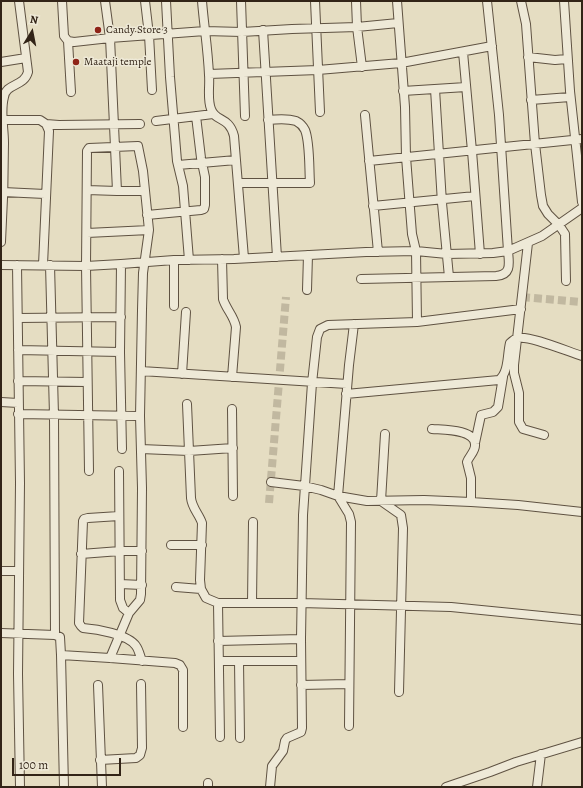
<!DOCTYPE html>
<html>
<head>
<meta charset="utf-8">
<style>
  body { margin:0 }
  #map { position:relative; width:583px; height:788px; overflow:hidden; background:#e5ddc2; font-family:Alegreya,serif }
  canvas { display:block }
  .frame { position:absolute; inset:0; border:2px solid #322417; pointer-events:none }
  .north { position:absolute; left:12px; top:12px; width:40px; height:40px; -webkit-text-stroke:3px #eee9d7; paint-order:stroke; rotate:10deg; font-size:11px; font-weight:700; line-height:16px; text-align:center; color:#322417 }
  .north::after { content:''; display:block; margin:auto; width:14px; height:18px; background:#322417; clip-path:polygon(50% 0,100% 100%,50% 72%,0 100%) }
  .scale { position:absolute; left:12px; top:758px; width:109px; height:18px; box-sizing:border-box; border:2px solid #322417; border-top:0; padding-left:5px; font-size:12px; line-height:14px; white-space:nowrap; color:#322417; -webkit-text-stroke:3px #eee9d7; paint-order:stroke }
</style>
</head>
<body>
<div id="map">
<canvas width="583" height="788"></canvas>
<div class="frame"></div>
<div class="north">N</div>
<div class="scale">100 m</div>
</div>
<script>
const ctx = document.querySelector('canvas').getContext('2d');
ctx.lineJoin = 'round';
function trace(path, color, width, dash) { ctx.strokeStyle = color; ctx.lineWidth = width; ctx.lineCap = dash ? 'butt' : 'round'; ctx.setLineDash(dash || []); ctx.stroke(path); }
function label(font, color, halo, rows, align = 'center') {
  ctx.font = font + ' Alegreya,serif'; ctx.lineWidth = 3; ctx.setLineDash([]); ctx.textBaseline = 'middle'; ctx.strokeStyle = halo; ctx.fillStyle = color; for (const [text, x, y, turn = 0] of rows) {
    ctx.save(); ctx.translate(x, y); ctx.rotate((+turn || 0) * Math.PI / 180); ctx.textAlign = isNaN(turn) ? turn : align; if (halo) ctx.strokeText(text, 0, 0); ctx.fillText(text, 0, 0); ctx.restore();
  }
}
const streetTunnel = new Path2D(`
  M522,297L582,302
  M269,503L286,297`);
const street = new Path2D(`
  M62,1L64,36L68,41L71,92
  M105,1L110,38L117,191H145
  M145,1L149,35L152,90
  M166,1L170,77L177,161L183,186L189,260
  M202,1C204,26 208,50 209,75C210,86 207,99 211,109C215,122 229,116 234,136L244,258
  M241,1L245,116
  M315,1L320,112
  M356,1L357,27L362,67
  M397,1L405,107L406,157L412,234L416,251L417,322
  M521,1L526,24L535,144L541,195L543,206L548,214L559,225L565,234L566,281
  M564,1L570,91L582,202
  M263,30L277,257
  M68,41L74,42L110,38L205,31L242,32L292,29L357,27L398,23
  M463,52L472,151L480,254
  M528,57L555,60L567,59
  M1,62L26,58
  M209,74L318,70L401,63L492,46
  M435,89L442,203L449,277
  M403,91L466,87
  M531,100L570,97
  M365,115L378,252
  M1,120H40L46,124L59,125L140,124
  M156,121L213,114
  M369,161L582,139
  M178,165L236,160
  M238,183H310C309,169 310,142 305,130C303,126 300,123 296,121C287,118 277,119 268,120
  M87,190L117,191
  M3,192L45,194
  M373,206L475,196
  M147,215L201,210L204,209L205,205V177L201,158L196,116
  M87,233L149,230
  M1,242C3,209 4,176 4,143C4,127 0,112 4,97C6,83 24,87 28,72L19,1
  M528,243L514,365V373L519,393V422L523,429L544,435
  M222,259L223,299C226,309 234,316 236,327L232,377
  M174,260V306
  M121,264L120,352L122,449
  M1,265L86,266L121,264L174,260L234,259L366,252L416,251L447,254L493,253L508,251L542,236L582,208
  M17,265L20,483L18,674L20,787
  M43,265L49,131L46,124
  M50,265L54,415L55,635
  M361,279L496,276C512,275 509,263 508,251L499,115L487,1
  M307,290L308,255
  M18,318L121,317
  M18,350L120,352
  M141,371L347,384
  M182,374L186,312
  M18,381L87,382
  M346,394L499,380C509,372 507,355 510,343C512,341 514,339 518,338C529,335 569,352 582,356
  M1,402L18,403
  M187,404L191,498C192,508 199,514 202,523L200,580L201,589L206,598L218,603H301L451,607L582,620
  M232,409L233,496
  M18,414L140,416
  M432,429C443,430 474,429 475,444C476,451 469,456 467,462L471,478V502
  M385,434L381,501L401,515L403,528L399,692
  M475,443L481,415L493,412L498,407L503,377
  M141,449L189,451L233,448
  M89,471L86,266L87,151L89,148L138,146L143,171L149,230L143,273L142,310L140,416L142,488L141,594L140,600L129,613L110,658
  M119,471L120,600L123,608L129,613
  M271,482L304,486L321,490L338,496L367,501L424,500L471,502L518,505L582,512
  M119,516L88,518L84,519L83,521L79,623L81,626L83,628C96,629 128,634 136,646C139,650 140,656 142,661
  M171,545H202
  M81,554L120,551H142
  M1,571H19
  M120,584L142,585
  M176,587L201,589
  M218,603L220,737
  M252,603L253,522
  M1,633L55,635L60,637L61,655L64,787
  M218,641L301,639
  M61,655L110,658L175,663L180,665L183,670V727
  M219,661H301
  M239,661L240,738
  M98,685L102,787
  M301,685L349,684
  M349,726L351,522L349,514L338,496L349,365L354,324
  M100,760L136,758L140,755L142,748L141,684
  M208,783V787
  M270,787L272,766L283,751L285,741L287,738L301,732L302,728L301,639L303,515L312,383L317,337L320,329L328,325L417,322L521,309
  M446,787L490,772L516,762L582,742
  M537,787L541,754`);
const markers = [
  [98,30,4,"#8f2418"],
  [76,62,4,"#8f2418"]
];
const poiNames = [
  ["Candy Store 3",106,30],
  ["Maataji temple",84,62]
];
trace(streetTunnel, '#c1b8a0', 8, [8, 4]);
trace(street, '#5f5242', 10);
trace(street, '#eee9d7', 8);
for (const [x, y, r, color] of markers) { const dot = new Path2D(); dot.arc(x, y, r, 0, 2 * Math.PI); ctx.fillStyle = color; ctx.fill(dot); trace(dot, '#eee9d7', 1.5); }
label('11px', '#322417', '#eee9d7', poiNames, 'left');
</script>
</body>
</html>
